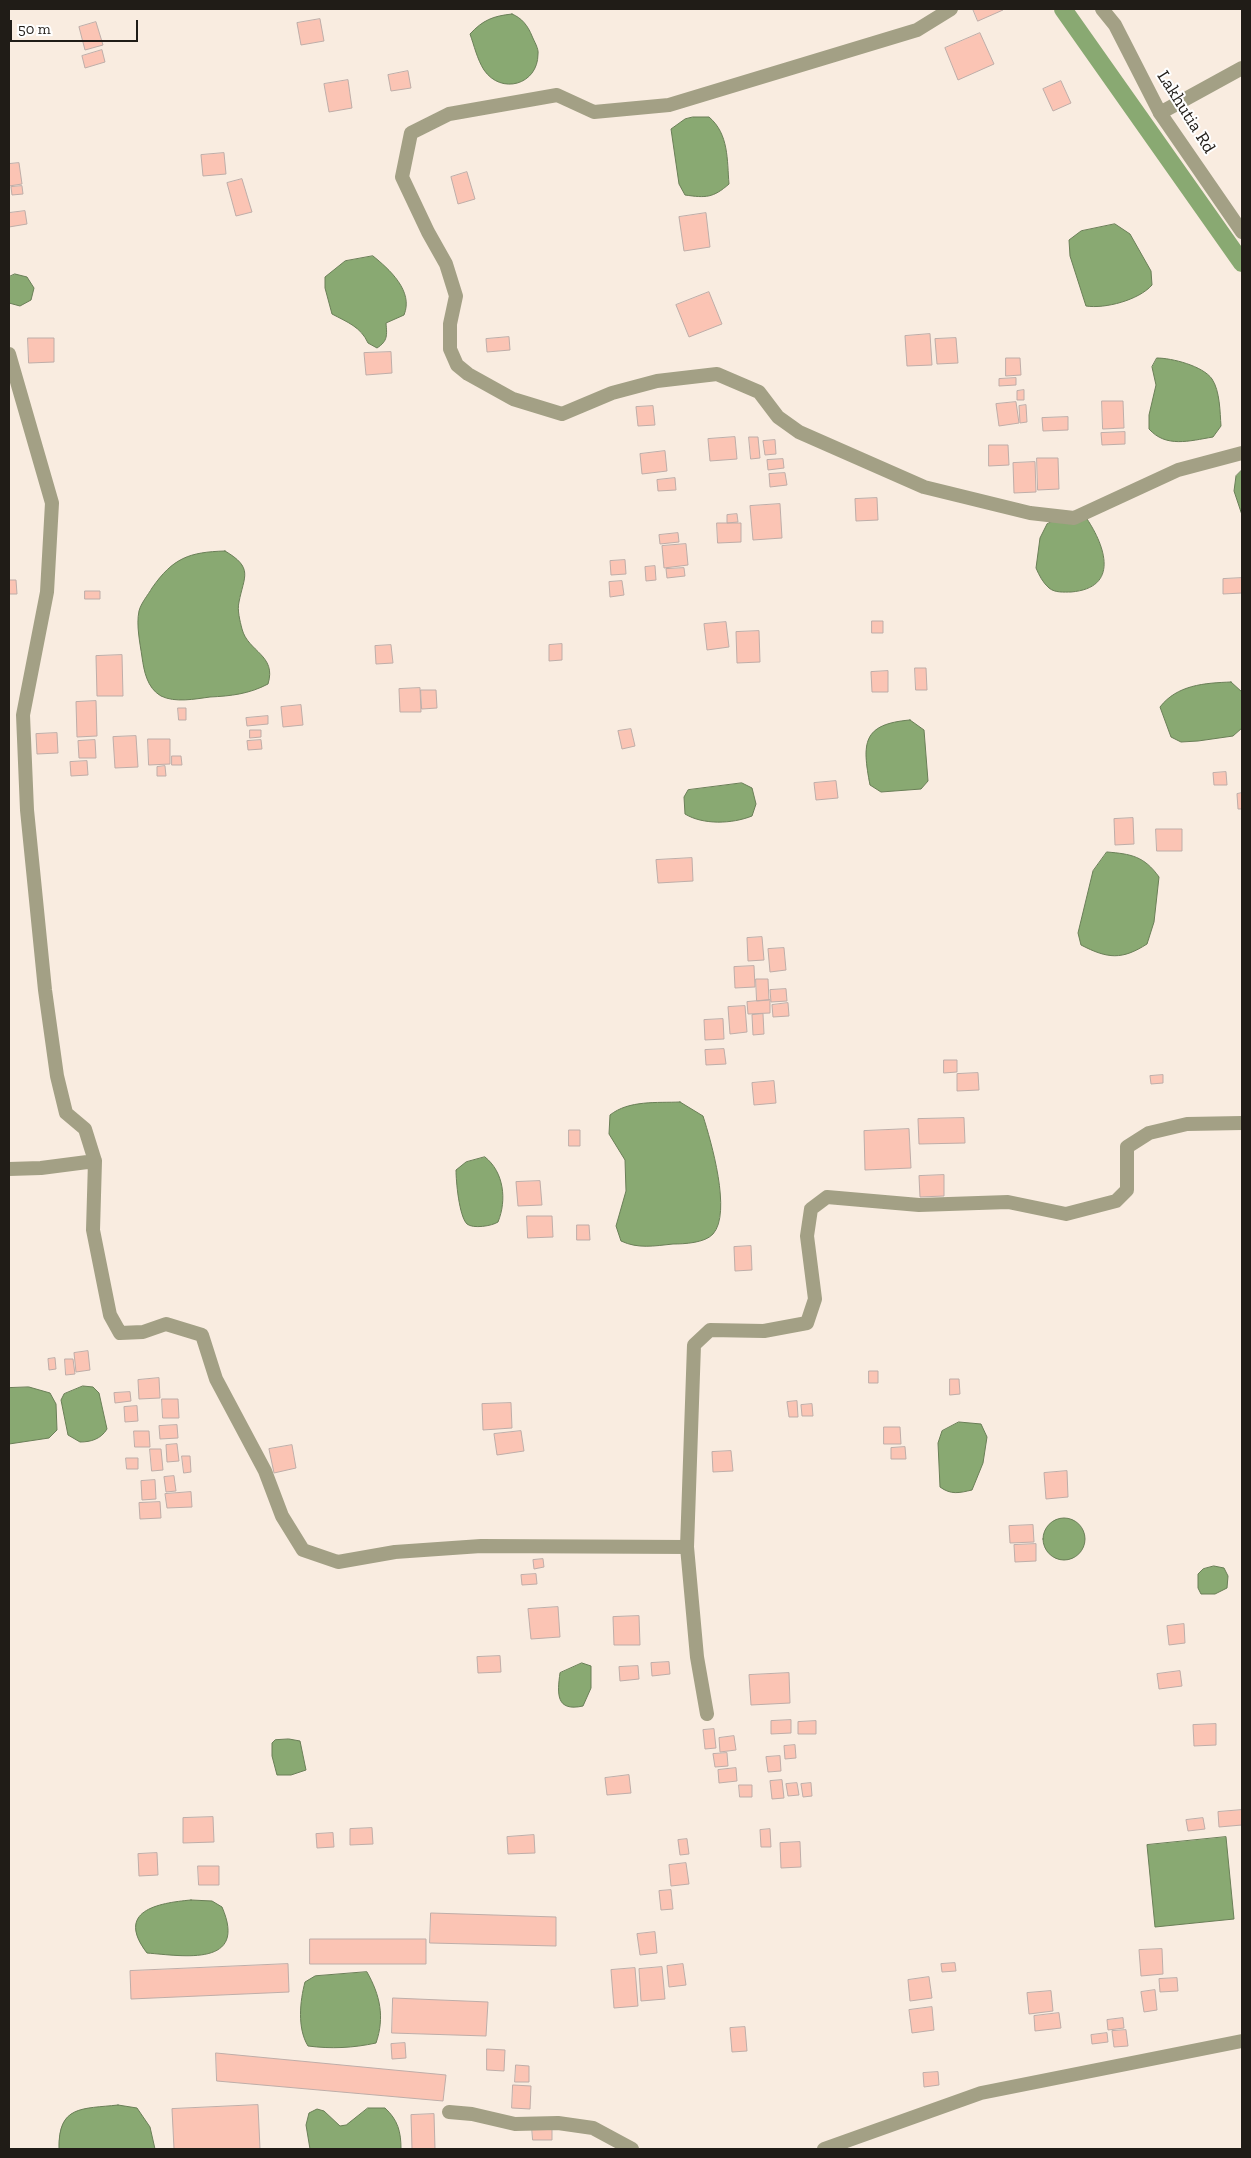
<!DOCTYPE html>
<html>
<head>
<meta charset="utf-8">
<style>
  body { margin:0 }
  #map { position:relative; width:1251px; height:2158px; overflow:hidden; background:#f9ece0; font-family:"Zilla Slab",serif }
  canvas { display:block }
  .frame { position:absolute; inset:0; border:10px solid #201c17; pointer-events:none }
  .scale { position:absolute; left:10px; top:20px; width:128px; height:22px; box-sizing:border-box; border:2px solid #201c17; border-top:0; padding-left:6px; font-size:15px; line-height:18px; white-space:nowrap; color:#201c17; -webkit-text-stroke:4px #fff; paint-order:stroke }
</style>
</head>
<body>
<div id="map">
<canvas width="1251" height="2158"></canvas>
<div class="frame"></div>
<div class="scale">50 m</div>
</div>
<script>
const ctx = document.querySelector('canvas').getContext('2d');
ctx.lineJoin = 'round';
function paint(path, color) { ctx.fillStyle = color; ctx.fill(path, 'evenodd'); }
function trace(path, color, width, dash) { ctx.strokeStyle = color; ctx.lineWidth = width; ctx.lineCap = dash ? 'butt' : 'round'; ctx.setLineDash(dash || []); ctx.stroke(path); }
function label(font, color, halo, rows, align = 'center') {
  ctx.font = font + ' "Zilla Slab",serif'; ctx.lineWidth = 4; ctx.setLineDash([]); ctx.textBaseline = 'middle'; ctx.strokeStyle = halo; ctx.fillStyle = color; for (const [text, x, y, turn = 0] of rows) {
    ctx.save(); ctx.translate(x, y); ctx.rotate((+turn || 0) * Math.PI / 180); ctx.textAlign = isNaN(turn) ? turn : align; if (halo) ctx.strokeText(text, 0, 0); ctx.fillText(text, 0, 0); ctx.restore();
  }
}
const water = new Path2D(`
  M512,14C522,18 528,26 532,36C534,41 539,49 538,54C538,85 501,95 484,70C477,59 474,45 470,34C483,20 493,16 512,14Z
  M693,117H709C729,134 727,160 729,184C713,198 706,198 685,195L679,184L671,129L685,119Z
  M1115,224L1130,234L1151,271L1152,285C1139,300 1105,309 1086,306L1070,256L1069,240L1081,231Z
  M373,256C389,269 414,291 404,315L386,323C387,335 388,341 377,348L368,343C361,327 347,322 332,314L325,288V277L345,261Z
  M15,274L27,277L34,288L31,300L20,306L9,303V277Z
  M1157,358C1172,358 1203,366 1212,379C1220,391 1220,412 1221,426L1213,437C1189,441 1166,448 1149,429V415L1156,385L1152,367Z
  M1242,470V515L1234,491L1236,476Z
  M1058,519H1087C1105,546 1120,588 1071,592C1064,592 1055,593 1049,588C1043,583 1039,575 1036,568L1040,538L1047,524Z
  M225,551C254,568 244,576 239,602C237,610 240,621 242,629C248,652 277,655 268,684C249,694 231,696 210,697C195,699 175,703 161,696C147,688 144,671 142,657C140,643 136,625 139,611C141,603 148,595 152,588C173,558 189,552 225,551Z
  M1231,682L1242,692V728L1233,736L1198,741L1181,742L1171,737L1160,707C1177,685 1204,683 1231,682Z
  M910,720L924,730L928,781L921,789L881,792L870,785C862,743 862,724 910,720Z
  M742,783L752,788L756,804L752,816C732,824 703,825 685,814L684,797L688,790Z
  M1107,852C1131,854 1144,856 1159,877L1154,922L1147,944C1122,960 1108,959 1081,945L1078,933L1093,871Z
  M680,1102L703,1116C711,1141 732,1213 713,1234C705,1243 684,1244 673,1244C654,1246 638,1249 621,1241L616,1226L626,1191L625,1160L609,1134L610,1115C629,1100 657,1103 680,1102Z
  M485,1157C504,1172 507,1200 498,1222C492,1226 473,1229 467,1224C459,1216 456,1181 456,1170L466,1162Z
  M83,1386L93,1387L99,1393L107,1429C101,1439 91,1442 80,1442L68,1435L61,1400L64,1394Z
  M29,1387L50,1393L56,1404L57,1430L49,1438L9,1444V1388Z
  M959,1422L981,1424L987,1437L983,1463L972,1490C959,1493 951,1495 940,1487L938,1443L942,1431Z
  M1043 1539a21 21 0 1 1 42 0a21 21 0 1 1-42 0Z
  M1214,1566L1224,1568L1228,1576L1227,1588L1215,1594H1201L1198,1588V1574L1203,1569Z
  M582,1663L591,1666V1688L583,1706C556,1712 557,1694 560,1673Z
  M289,1739L300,1741L306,1770L291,1775H277L272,1756V1743L275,1740Z
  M1226,1837L1234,1919L1155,1927L1147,1845Z
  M191,1900L212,1901L222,1907C248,1967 184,1956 147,1953C115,1911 157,1903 191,1900Z
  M367,1972C380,1995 385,2017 376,2043C353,2048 331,2049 308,2046C297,2028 300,2001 305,1982L315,1976Z
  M118,2105L137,2108L150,2127L155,2149H59C58,2105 82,2109 118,2105Z
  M368,2108H385C398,2120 401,2132 401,2149H310L306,2125L309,2113L317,2109L324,2111L340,2126L346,2125Z`);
const canal = new Path2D(`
  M1063,9L1242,263`);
const building = new Path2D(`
  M973,9H1002L1003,10L978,21Z
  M320,19L324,41L301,45L297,23Z
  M96,22L103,45L85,50L79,27Z
  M980,33L994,64L958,80L945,48Z
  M102,50L105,62L85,68L82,56Z
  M408,71L411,88L391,91L388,75Z
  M348,80L352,108L329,112L324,84Z
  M1061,81L1071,103L1053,111L1043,89Z
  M224,153L226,174L203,176L201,155Z
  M19,163L22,184L9,186V164Z
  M467,172L475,199L458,204L451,177Z
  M242,179L252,212L236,216L227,183Z
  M22,186L23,194L12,195L11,187Z
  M25,211L27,224L9,227V213Z
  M706,213L710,247L684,251L679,217Z
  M709,292L722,324L689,337L676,305Z
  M930,334L932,365L907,366L905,336Z
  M509,337L510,350L487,352L486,339Z
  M28,338H54V362L29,363Z
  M956,338L958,363L937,364L935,339Z
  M391,352L392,373L366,375L364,353Z
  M1006,358H1020L1021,375L1006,376Z
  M1016,378V385L999,386V379Z
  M1024,390V400H1017V391Z
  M1102,401H1123L1124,428L1103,429Z
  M1016,402L1019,423L999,426L996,404Z
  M1026,405L1027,422L1020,423L1019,406Z
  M653,406L655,425L638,426L636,407Z
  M1068,417V430L1043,431L1042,418Z
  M1125,432V444L1102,445L1101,433Z
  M735,437L737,459L710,461L708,439Z
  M749,437H758L760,458L751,459Z
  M775,440L776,454L765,455L763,441Z
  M989,445H1008L1009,465L989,466Z
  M665,451L667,471L642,474L640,454Z
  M1037,458H1058L1059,489L1038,490Z
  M783,459L784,468L768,470L767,460Z
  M1035,462L1036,492L1014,493L1013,463Z
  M785,473L787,485L770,487L769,474Z
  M675,478L676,490L658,491L657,480Z
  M877,498L878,520L856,521L855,499Z
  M780,504L782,538L753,540L750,506Z
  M737,514L738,522L727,523V515Z
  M717,523H741V542L718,543Z
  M678,533L679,542L660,544L659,535Z
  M686,544L688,565L664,568L662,546Z
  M625,560L626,574L611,575L610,561Z
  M655,566L656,580L646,581L645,567Z
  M684,568L685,576L667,578L666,569Z
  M1242,578V593L1223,594V579Z
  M9,580H16L17,594H10Z
  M622,581L624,595L610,597L609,582Z
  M85,591H100V599H85Z
  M872,621H883V633H872Z
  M726,622L729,647L707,650L704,624Z
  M759,631L760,662L737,663L736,632Z
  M562,644V660L549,661V645Z
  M391,645L393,663L376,664L375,646Z
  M122,655L123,696H97L96,656Z
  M915,668H926L927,690H916Z
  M888,671V692H872L871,672Z
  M420,688L421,712H400L399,689Z
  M421,690H436L437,708L422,709Z
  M96,701L97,736L77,737L76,702Z
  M301,705L303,725L283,727L281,707Z
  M178,708H186V720H179Z
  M268,716V724L247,726L246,718Z
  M631,729L635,746L622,749L618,731Z
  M250,730H261V737L250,738Z
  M57,733L58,753L37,754L36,734Z
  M136,736L138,767L115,768L113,737Z
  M148,739H170V764L149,765Z
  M95,740L96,758H79L78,741Z
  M261,740L262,749L248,750L247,741Z
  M172,756H181L182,765H172Z
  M87,761L88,775L71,776L70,762Z
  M165,766L166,776H157V767Z
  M1226,772L1227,785H1214L1213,773Z
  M836,781L838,798L816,800L814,783Z
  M1242,793V809H1238L1237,794Z
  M1133,818L1134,844L1115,845L1114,819Z
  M1156,829H1182V851H1157Z
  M692,858L693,881L658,883L656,860Z
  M762,937L764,960L748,961L747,938Z
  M784,948L786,970L770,972L768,949Z
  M754,966L755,987L735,988L734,967Z
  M756,979H768L769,1000L757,1001Z
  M786,989L787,1001L771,1002L770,990Z
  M770,1000V1013L748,1014L747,1002Z
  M788,1003L789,1016L773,1017L772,1005Z
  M745,1006L747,1032L730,1034L728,1007Z
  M763,1014L764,1034L753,1035L752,1015Z
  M723,1019L724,1039L705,1040L704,1020Z
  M724,1049L726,1064L706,1065L705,1050Z
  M944,1060H957V1072L944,1073Z
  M978,1073L979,1090L957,1091V1074Z
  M1163,1075V1083L1151,1084L1150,1076Z
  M774,1081L776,1103L754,1105L752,1083Z
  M964,1118L965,1143L919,1144L918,1119Z
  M909,1129L911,1168L865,1170L864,1131Z
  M569,1130H580V1146H569Z
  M944,1175V1196L920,1197L919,1176Z
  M540,1181L542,1205L518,1206L516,1182Z
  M527,1216H552L553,1237L528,1238Z
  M577,1225H589L590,1240H577Z
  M751,1246L752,1270L735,1271L734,1247Z
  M88,1351L90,1370L76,1372L74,1353Z
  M55,1358L56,1369L49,1370L48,1359Z
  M65,1359H73L75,1374L66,1375Z
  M869,1371H878V1383H869Z
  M159,1378L160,1398L139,1399L138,1380Z
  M950,1379H959L960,1394L950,1395Z
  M130,1392L131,1401L115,1403L114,1393Z
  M162,1399H178L179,1418H163Z
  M797,1401L798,1417H789L787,1402Z
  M511,1403L512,1428L483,1430L482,1404Z
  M812,1404L813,1416H802L801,1405Z
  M137,1406L138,1421L125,1422L124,1407Z
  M177,1425L178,1438L160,1439L159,1426Z
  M884,1427H900L901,1444H884Z
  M134,1431H149L150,1447H135Z
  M521,1431L524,1451L497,1455L494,1434Z
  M177,1444L179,1461L167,1462L166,1445Z
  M292,1445L296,1468L274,1473L269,1449Z
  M905,1447L906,1459H891V1448Z
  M150,1449H161L163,1470L152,1471Z
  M731,1451L733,1471L713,1472L712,1452Z
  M182,1456H190L191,1472L184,1473Z
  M126,1458H138V1469H127Z
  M1067,1471L1068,1497L1046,1499L1044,1473Z
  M174,1476L176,1491L166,1492L164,1477Z
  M155,1480L156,1499L142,1500L141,1481Z
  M191,1492L192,1507L167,1508L165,1494Z
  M160,1502L161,1518L140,1519L139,1503Z
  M1033,1525L1034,1542L1010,1543L1009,1526Z
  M1036,1544V1561L1015,1562L1014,1545Z
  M543,1559L544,1567L534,1569L533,1560Z
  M536,1574L537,1584L522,1585L521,1575Z
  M558,1607L560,1637L531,1639L528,1609Z
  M639,1616L640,1645H614L613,1617Z
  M1184,1624L1185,1643L1169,1645L1167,1626Z
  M500,1656L501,1672L478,1673L477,1657Z
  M669,1662L670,1674L652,1676L651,1663Z
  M638,1666L639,1679L620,1681L619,1667Z
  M1180,1671L1182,1686L1159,1689L1157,1674Z
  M789,1673L790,1703L751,1705L749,1675Z
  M791,1720V1733L771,1734V1721Z
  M816,1721V1734H798V1722Z
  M1216,1724V1745L1194,1746L1193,1725Z
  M714,1729L716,1748L705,1749L703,1730Z
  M734,1736L736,1750L720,1752L719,1738Z
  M795,1745L796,1758L785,1759L784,1746Z
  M727,1753L728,1766L715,1767L713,1754Z
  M780,1756L781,1771L768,1772L766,1757Z
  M736,1768L737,1781L719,1783L718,1770Z
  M629,1775L631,1793L607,1795L605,1778Z
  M782,1780L784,1798L772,1799L770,1781Z
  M797,1783L799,1795L788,1796L786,1784Z
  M811,1783L812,1796L803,1797L801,1784Z
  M739,1785H752V1797H740Z
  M1242,1810V1825L1219,1827L1218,1812Z
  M213,1817L214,1842L183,1843V1818Z
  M1203,1818L1205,1829L1188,1831L1186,1820Z
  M372,1828L373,1844L350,1845V1829Z
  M770,1829L771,1847H761L760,1830Z
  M333,1833L334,1847L317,1848L316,1834Z
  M534,1835L535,1853L508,1854L507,1837Z
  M687,1839L689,1854L680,1855L678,1840Z
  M800,1842L801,1867L781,1868L780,1843Z
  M157,1853L158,1875L139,1876L138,1854Z
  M686,1863L689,1884L671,1886L669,1865Z
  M198,1866H219V1885H199Z
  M671,1890L673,1909L661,1910L659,1891Z
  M431,1913L556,1917V1946L430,1943Z
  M655,1932L657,1953L640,1955L637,1934Z
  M310,1939H426V1964H310Z
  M1162,1949L1163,1974L1141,1976L1139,1950Z
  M955,1963L956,1971L942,1972L941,1964Z
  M288,1964L289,1992L131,1999L130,1971Z
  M683,1964L686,1985L669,1987L667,1966Z
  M662,1967L665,1999L641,2001L639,1969Z
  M635,1968L638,2006L614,2008L611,1970Z
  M929,1977L932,1998L910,2001L908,1980Z
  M1177,1978L1178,1991L1160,1992L1159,1979Z
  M1155,1990L1157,2010L1144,2012L1141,1992Z
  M1051,1991L1053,2011L1029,2014L1027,1993Z
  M393,1998L488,2002L486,2036L392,2033Z
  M932,2007L934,2030L912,2033L909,2010Z
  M1059,2013L1061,2028L1035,2031L1034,2016Z
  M1123,2018L1124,2028L1108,2030L1107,2020Z
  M745,2027L747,2051L732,2052L730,2028Z
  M1126,2030L1128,2046L1114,2047L1112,2031Z
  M1107,2033L1108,2042L1092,2044L1091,2035Z
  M405,2043L406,2058L392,2059L391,2044Z
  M487,2049L505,2050L504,2071L487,2070Z
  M216,2053L446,2075L443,2101L217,2081Z
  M516,2065L529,2066V2082H515Z
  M938,2072L939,2085L924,2087L923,2073Z
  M513,2085L531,2086L530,2109L512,2108Z
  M258,2105L260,2149H174L172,2109Z
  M434,2114L435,2149H412L411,2115Z
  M532,2127H552V2140H533Z`);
const minor = new Path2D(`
  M951,9L917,30L669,105L594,112L557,95L449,114L411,133L402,177L428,232L446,264L456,296L450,324V349L457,365L468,374L513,399L562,414L612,393L657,381L717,374L759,392L778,417L799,432L924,487L1030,513L1074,518L1178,470L1242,453
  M1160,113L1242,68
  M9,354L52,503L47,592L23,715L27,810L45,990L57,1076L66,1113L85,1129L95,1161L93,1230L110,1315L120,1333L143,1332L166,1324L202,1335L216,1379L265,1471L282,1516L303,1550L338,1562L395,1552L481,1546L687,1547
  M9,1169L41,1168L95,1161
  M707,1714L697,1657L687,1547L694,1345L710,1330L764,1331L807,1323L815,1299L807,1236L811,1209L827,1197L919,1205L1008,1202L1066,1214L1116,1201L1127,1190V1147L1149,1133L1187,1124L1242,1123
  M449,2112L472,2114L515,2124L558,2123L593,2128L632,2149
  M824,2149L981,2093L1242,2041`);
const tertiary = new Path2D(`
  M1102,9L1115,25L1160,113L1242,232`);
const streetNames = [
  ["Lakhutia Rd",1186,112,58]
];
paint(water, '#89a972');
trace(water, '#6a7f57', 1);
trace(canal, '#89a972', 18);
paint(building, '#fbc4b4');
trace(building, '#beada8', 1);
trace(minor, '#a3a085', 14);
trace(tertiary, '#a3a085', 14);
label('18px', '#201c17', '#fff', streetNames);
</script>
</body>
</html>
